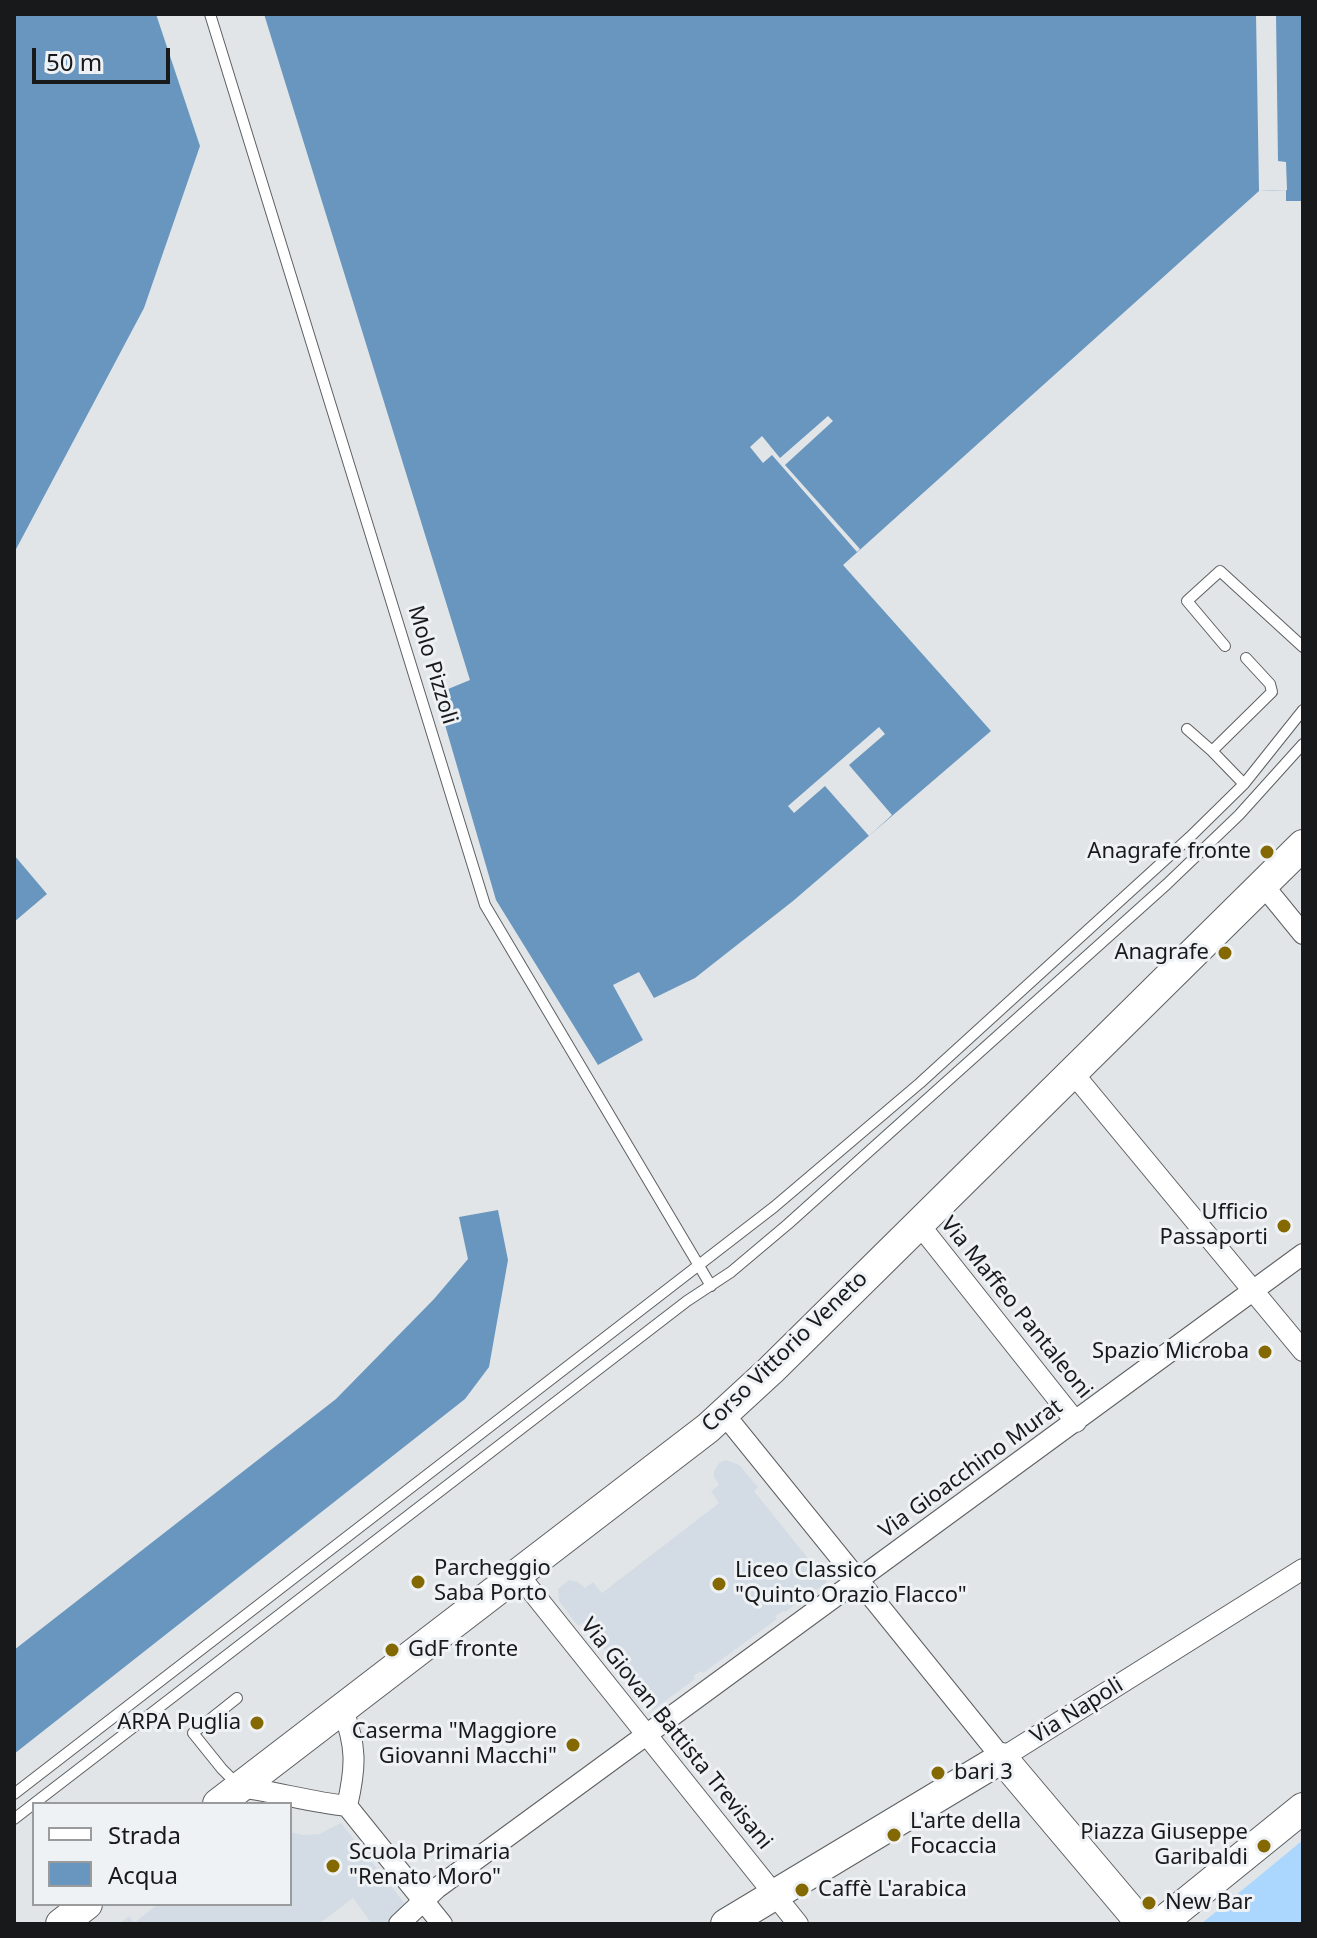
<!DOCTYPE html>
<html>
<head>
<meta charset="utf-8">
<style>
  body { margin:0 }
  #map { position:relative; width:1317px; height:1938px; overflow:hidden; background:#e2e5e7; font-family:"Noto Sans",sans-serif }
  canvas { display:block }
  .frame { position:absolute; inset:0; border:16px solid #18191a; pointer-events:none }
  .legend { position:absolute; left:32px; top:1802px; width:260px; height:104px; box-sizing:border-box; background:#eff2f5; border:2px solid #999b9d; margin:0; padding:10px 14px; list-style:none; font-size:24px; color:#18191a }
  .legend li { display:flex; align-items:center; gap:16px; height:40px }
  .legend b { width:40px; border:2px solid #999b9d }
  .scale { position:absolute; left:32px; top:48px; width:138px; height:36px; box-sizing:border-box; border:4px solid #18191a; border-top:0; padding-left:10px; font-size:24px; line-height:28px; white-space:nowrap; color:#18191a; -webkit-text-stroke:6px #eff2f5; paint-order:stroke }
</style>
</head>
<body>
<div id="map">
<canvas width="1317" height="1938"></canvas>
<div class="frame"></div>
<ul class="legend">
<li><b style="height:10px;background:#fff"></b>Strada</li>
<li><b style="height:22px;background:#6896be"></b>Acqua</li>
</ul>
<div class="scale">50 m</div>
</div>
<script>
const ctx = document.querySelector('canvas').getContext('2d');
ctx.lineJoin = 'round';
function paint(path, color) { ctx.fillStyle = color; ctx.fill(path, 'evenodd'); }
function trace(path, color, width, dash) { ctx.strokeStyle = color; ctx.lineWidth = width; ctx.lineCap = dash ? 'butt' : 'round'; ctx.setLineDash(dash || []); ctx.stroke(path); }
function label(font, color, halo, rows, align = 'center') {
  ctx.font = font + ' "Noto Sans",sans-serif'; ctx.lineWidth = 6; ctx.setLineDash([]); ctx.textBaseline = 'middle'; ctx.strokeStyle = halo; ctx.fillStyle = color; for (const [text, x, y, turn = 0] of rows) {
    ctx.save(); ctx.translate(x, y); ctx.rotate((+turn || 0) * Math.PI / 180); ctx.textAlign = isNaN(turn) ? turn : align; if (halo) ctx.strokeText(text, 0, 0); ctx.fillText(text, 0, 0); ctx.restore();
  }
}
const built = new Path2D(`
  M726,1460L739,1465L758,1487L754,1491L827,1582L785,1612L783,1611L775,1616L777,1619L703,1673L701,1671L693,1676L695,1679L653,1710L583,1623L578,1626L559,1601L558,1589L569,1580L578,1582L585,1588L593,1582L602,1593L719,1503L711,1491L719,1485L714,1477V1471L719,1463Z
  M341,1823L406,1905L384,1924H372L353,1898L319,1924H119L129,1916L134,1923L158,1904H290V1832L303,1835L319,1834Z`);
const green = new Path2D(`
  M1303,1840V1924H1201Z`);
const water = new Path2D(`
  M14,14H156L200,146L144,308L14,553Z
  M264,14H1303V201H1286V190L1259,191L843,565L991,731L793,901L695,978L654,998L639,972L613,985L643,1040L598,1065L496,900L436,694L470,680Z
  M14,855L47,894L14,922Z
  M498,1210L508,1260L489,1367L465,1399L14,1754V1650L336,1399L434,1299L468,1259L459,1217Z`);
const pier = new Path2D(`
  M1256,14H1276L1278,161L1286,162L1287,190L1259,191Z
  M828,416L833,421L785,465L860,549L857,552L772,455L763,463L750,447L762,436L780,458Z
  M879,727L885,734L849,765L892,815L869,836L825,786L794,813L788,806Z`);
const lane = new Path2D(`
  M210,14L485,905L711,1286
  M1225,646L1187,601L1220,571L1303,647
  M1187,729L1212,751
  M1244,784L1212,751L1272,692L1270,684L1246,658
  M237,1698L193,1733L222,1769L239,1786
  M14,1794L774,1207L920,1083L1190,837L1244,784L1303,710
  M14,1819L687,1301L731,1272L788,1224L1167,884L1239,815L1303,744`);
const street = new Path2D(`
  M1263,885L1303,934
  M1072,1072L1303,1351
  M918,1223L1076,1422
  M724,1414L1002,1758L1303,1569
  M518,1574L798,1924
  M342,1708C357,1746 356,1767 347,1806
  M240,1787C276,1792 311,1802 347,1806
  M347,1806L442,1924
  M399,1924L437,1888L1303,1254`);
const secondary = new Path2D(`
  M218,1804L708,1428L771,1370L1303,845
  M61,1924L87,1904
  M726,1924L1002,1758L1142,1924
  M1160,1924L1303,1808`);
const markers = [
  [1267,852,8,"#846903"],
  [1225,953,8,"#846903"],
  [1284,1226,8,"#846903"],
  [1265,1352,8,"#846903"],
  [418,1582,8,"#846903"],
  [719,1584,8,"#846903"],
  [392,1650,8,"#846903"],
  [257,1723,8,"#846903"],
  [573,1745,8,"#846903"],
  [938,1773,8,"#846903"],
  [894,1835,8,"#846903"],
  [1264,1846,8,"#846903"],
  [333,1866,8,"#846903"],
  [802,1890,8,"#846903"],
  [1149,1903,8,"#846903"]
];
const streetNames = [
  ["Molo Pizzoli",432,665,73],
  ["Via Maffeo Pantaleoni",1016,1308,51],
  ["Corso Vittorio Veneto",785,1352,-44],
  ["Via Gioacchino Murat",971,1469,-36],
  ["Via Napoli",1077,1711,-32],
  ["Via Giovan Battista Trevisani",676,1734,51]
];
const poiNames = [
  ["Anagrafe fronte",1251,852,"right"],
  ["Anagrafe",1209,953,"right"],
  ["Ufficio",1268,1213,"right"],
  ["Passaporti",1268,1238,"right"],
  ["Spazio Microba",1249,1352,"right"],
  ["Parcheggio",434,1569],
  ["Saba Porto",434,1594],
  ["Liceo Classico",735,1571],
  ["\"Quinto Orazio Flacco\"",735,1596],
  ["GdF fronte",408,1650],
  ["ARPA Puglia",241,1723,"right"],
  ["Caserma \"Maggiore",557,1732,"right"],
  ["Giovanni Macchi\"",557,1757,"right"],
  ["bari 3",954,1773],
  ["L'arte della",910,1822],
  ["Focaccia",910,1847],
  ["Piazza Giuseppe",1248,1833,"right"],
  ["Garibaldi",1248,1858,"right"],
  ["Scuola Primaria",349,1853],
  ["\"Renato Moro\"",349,1878],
  ["Caffè L'arabica",818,1890],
  ["New Bar",1165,1903]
];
paint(built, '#d3dce4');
paint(green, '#abd6fd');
paint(water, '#6896be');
paint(pier, '#e2e5e7');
trace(lane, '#5d5f61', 12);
trace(street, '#5d5f61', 22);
trace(secondary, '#5d5f61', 32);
trace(lane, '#fff', 10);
trace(street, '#fff', 20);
trace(secondary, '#fff', 30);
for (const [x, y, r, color] of markers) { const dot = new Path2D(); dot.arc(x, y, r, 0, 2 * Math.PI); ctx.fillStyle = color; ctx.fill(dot); trace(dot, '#eff2f5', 3); }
label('22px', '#18191a', '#eff2f5', streetNames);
label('22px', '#18191a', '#eff2f5', poiNames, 'left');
</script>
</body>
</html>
